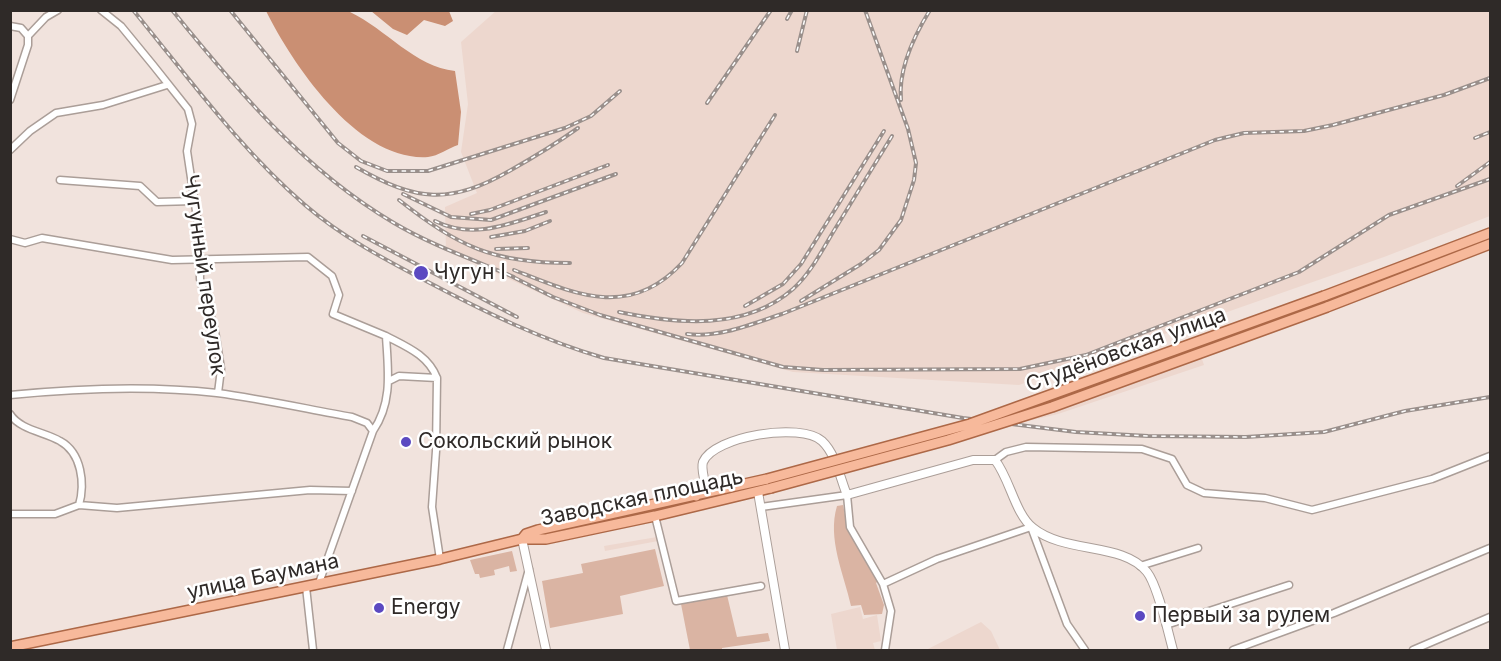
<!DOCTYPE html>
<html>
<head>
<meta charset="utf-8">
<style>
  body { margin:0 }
  #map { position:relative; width:1501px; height:661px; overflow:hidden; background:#f1e3dd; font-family:Inter,sans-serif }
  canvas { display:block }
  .frame { position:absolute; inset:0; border:12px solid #2f2a28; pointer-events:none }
</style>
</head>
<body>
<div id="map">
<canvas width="1501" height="661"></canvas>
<div class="frame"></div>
</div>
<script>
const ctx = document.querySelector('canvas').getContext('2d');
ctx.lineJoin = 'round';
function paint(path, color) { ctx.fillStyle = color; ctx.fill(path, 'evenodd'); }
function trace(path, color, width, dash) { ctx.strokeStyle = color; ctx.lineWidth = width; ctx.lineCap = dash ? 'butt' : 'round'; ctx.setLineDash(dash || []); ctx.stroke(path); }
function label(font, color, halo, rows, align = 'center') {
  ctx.font = font + ' Inter,sans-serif'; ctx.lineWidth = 5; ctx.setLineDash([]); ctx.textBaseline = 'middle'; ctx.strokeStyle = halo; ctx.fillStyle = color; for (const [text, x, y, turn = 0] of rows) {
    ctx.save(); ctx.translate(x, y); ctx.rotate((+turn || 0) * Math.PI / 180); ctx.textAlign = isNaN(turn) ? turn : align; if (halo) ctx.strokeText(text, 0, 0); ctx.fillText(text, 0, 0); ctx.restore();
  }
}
const built = new Path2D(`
  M497,10L1490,11V216L1384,257L1019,385L793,372L583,313L446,250L445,207L477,193L461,152L468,104L461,42Z
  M1197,344L1204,365L1058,414L947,440L839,475V460L899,444Z
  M657,537L658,541L605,551L604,546Z
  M860,607L863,619L877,615L881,641L873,643L875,650H837L831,614Z
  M981,622L991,631L1000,650H926Z`);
const green = new Path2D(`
  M843,505L848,528L879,580L876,583L884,605L882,614L864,615L861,605L851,606C844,574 827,539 837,506Z
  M655,549L664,586L620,596L623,614L550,628L542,581L583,573L581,564Z
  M512,551L517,571L510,572L509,566L494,570L495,575L480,578L479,574H475L470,560Z
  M727,595L737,637L768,633L770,641L722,648V650H690L681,604Z`);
const water = new Path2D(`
  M266,11C283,10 338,6 350,12C386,29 415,67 455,71L461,112L458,145C449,148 438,156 428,157C358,162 293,65 266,11Z
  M371,11H449L453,21L445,26L424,20L407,35L393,29Z`);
const minor = new Path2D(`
  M101,10L121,26L153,65L188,109L192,124L187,151L199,231L200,279L215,331L221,369L218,393
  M10,26L21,28L28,36
  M10,100L28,45V36L46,17L58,10
  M10,150L30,131L56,113L103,105L167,85
  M60,180L140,186L157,202L194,201
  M10,239L25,243L42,238L172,260L308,257L332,276L339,295L333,314L386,336C388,370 393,402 373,431L319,583
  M386,336C407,347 428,355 437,378
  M389,381L399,376L437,378L436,451L432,507L440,559
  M10,395C79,388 148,385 217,393C262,399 307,409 352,417L367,423L373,431
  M10,414C20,430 45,432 60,441C82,453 85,484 79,505
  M995,460L1006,452L1026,447L1142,449L1172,459L1187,485L1204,493L1265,498L1312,510L1432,479L1490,456
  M761,507L847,495L850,527L883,584L891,611L885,650
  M10,514H55L79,505L117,508L310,490L352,491
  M655,516L676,601L761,586
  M1140,566L1198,548
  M883,584L937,559L1031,527L1067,624L1085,650
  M306,587L313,650
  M1166,625L1289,585
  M507,650L529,569
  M1233,650L1334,613L1490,548
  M1413,650L1490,617`);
const tertiary = new Path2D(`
  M705,484C704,477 701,468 703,462C714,436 801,422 822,441C836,454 840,478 847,495L973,460H995C1010,479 1015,514 1033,528C1065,554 1123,542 1147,572C1158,586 1168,632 1173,650
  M758,492L785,650
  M522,539L546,650`);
const primary = new Path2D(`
  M1324,296L1490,233
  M1327,307L1490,244
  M696,496L705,484L709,488L719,490
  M522,539L526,534L538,530L767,479
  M10,647L440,559L522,539H546L655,516L771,488`);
const rail = new Path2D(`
  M133,10C188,77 240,149 305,205C342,237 386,260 428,282C485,312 542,340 604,358L963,418L1076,432L1148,436L1246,437L1324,432L1405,411L1490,397
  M172,10C237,90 304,170 394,223C431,245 474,260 514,277
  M230,10L338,143L361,161L387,171H428L565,128L591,116L620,91
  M787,19L792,10
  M797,51L807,10
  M901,100C898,69 914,36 930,10
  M707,103L771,10
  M1475,138L1490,132
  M356,167C417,202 450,205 511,170C534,157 557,143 578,128
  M1457,186L1490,162
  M403,194L451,217L491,220L616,174
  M399,200C459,247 493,263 570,263
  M471,214L490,210L608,165
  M435,221C473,240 509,224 546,212
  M363,236L517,317
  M491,237L525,231L550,221
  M496,249L528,248
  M514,270C575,294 629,320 682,263L775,115
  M507,274L553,297L600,315L783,367L823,370L1020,369L1086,355L1299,272L1389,215L1490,179
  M801,301L861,264L879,250L901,220L914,180L916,163L908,129L865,10
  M745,306L783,284L801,264L884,131
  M619,312C677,324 745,331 793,289C811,273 822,250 835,229C854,198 873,167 892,136
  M687,334C719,338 752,324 782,314L1215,140L1244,133L1304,131L1333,125L1444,95L1490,78`);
const primaryBridge = new Path2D(`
  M767,479L970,424L1324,296
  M771,488L948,440L1052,407L1327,307`);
const markers = [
  [421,273,8,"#5b49c1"],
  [406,442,6,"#5b49c1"],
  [379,608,6,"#5b49c1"],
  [1140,616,6,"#5b49c1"]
];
const poiNames = [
  ["Чугун I",434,273],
  ["Сокольский рынок",418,442],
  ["Energy",391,608],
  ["Первый за рулем",1152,616]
];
const streetNames = [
  ["Чугунный переулок",204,275,82],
  ["Студёновская улица",1126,350,-20],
  ["Заводская площадь",642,498,-12],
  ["улица Баумана",263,577,-12]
];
paint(built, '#edd7ce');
paint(green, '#dab4a3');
paint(water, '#ca8f73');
trace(minor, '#ab9e98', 9);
trace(tertiary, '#ab9e98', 10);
trace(primary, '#ad6847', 12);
trace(minor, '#fff', 6);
trace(tertiary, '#fff', 8);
trace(primary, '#f7b99b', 9);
trace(rail, '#998f8b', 4);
trace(rail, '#fff', 1.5, [4.5]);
trace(primaryBridge, '#ad6847', 12, []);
trace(primaryBridge, '#f7b99b', 9);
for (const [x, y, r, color] of markers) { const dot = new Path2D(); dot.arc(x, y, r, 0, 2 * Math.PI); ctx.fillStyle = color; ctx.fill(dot); trace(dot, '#fff', 2); }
label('21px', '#2f2a28', '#fff', poiNames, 'left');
label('21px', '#2f2a28', '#fff', streetNames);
</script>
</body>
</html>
